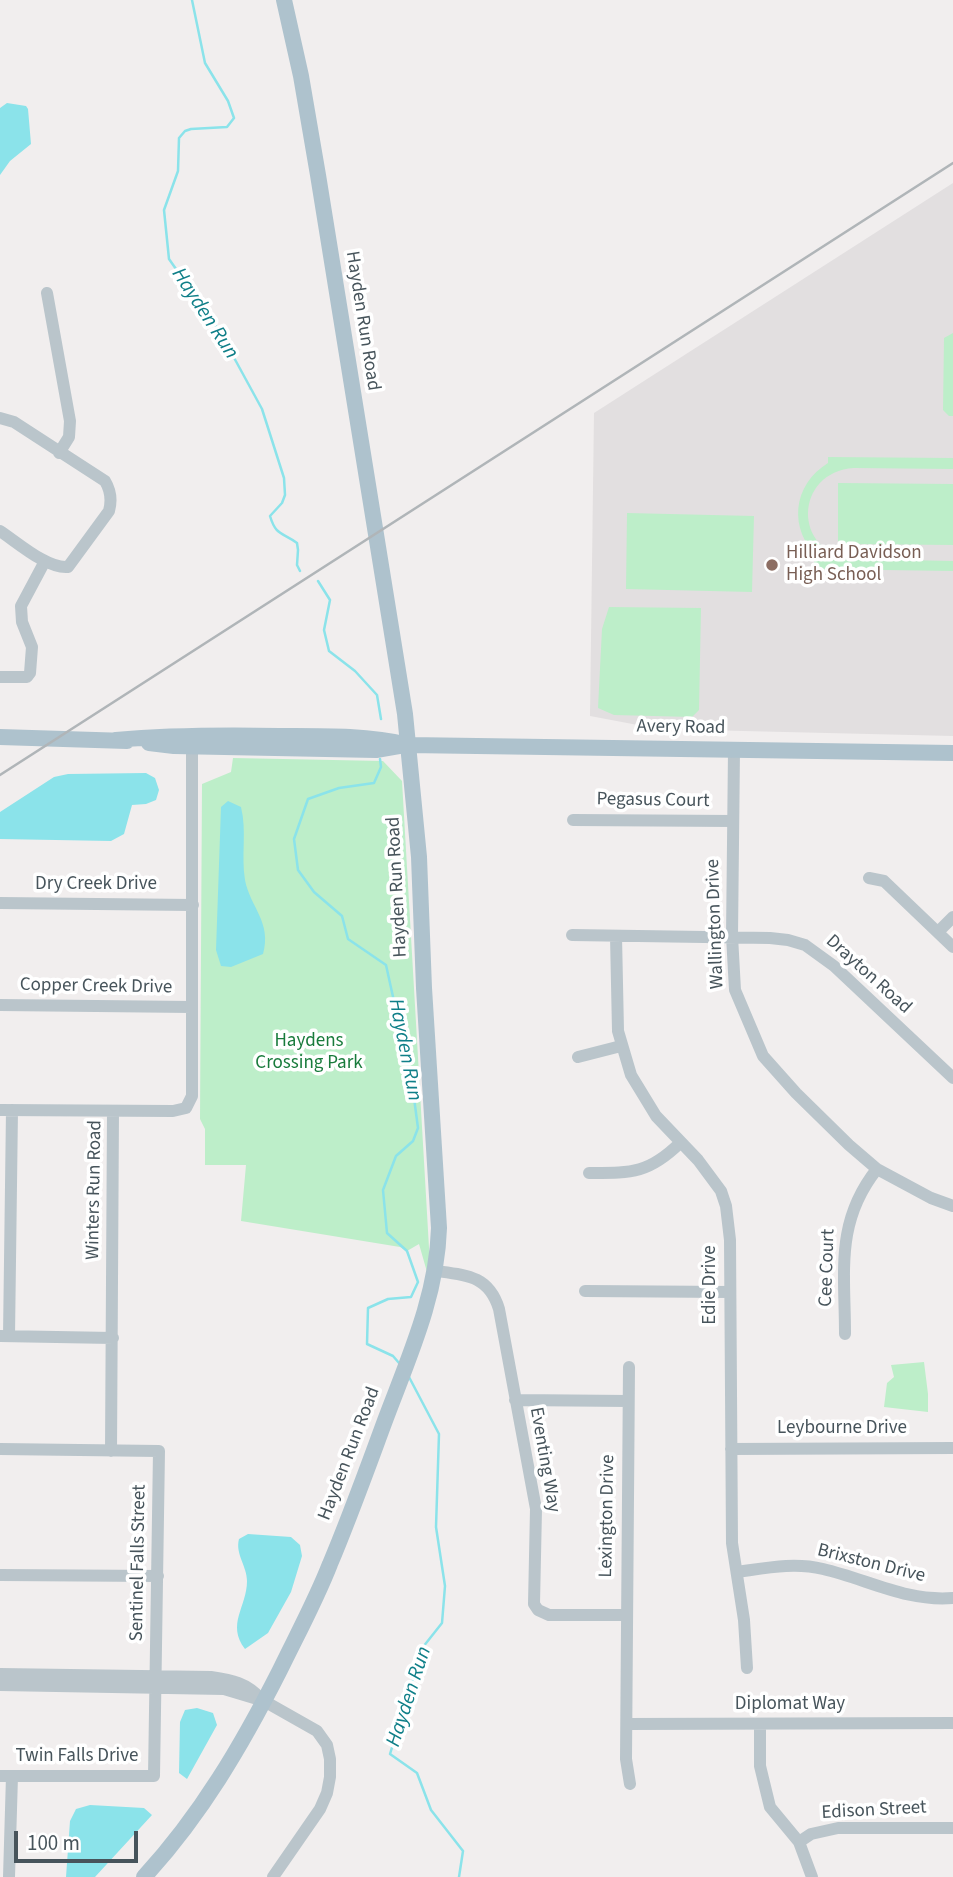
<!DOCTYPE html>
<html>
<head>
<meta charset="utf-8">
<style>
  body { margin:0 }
  #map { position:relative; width:953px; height:1877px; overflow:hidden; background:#f1eeee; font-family:"Source Sans 3",sans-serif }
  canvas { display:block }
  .scale { position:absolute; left:14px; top:1831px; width:124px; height:32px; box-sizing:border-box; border:4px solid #47545b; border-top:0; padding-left:9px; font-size:21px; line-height:24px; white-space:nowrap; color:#47545b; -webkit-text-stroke:5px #fff; paint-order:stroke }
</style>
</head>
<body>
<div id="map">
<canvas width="953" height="1877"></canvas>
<div class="scale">100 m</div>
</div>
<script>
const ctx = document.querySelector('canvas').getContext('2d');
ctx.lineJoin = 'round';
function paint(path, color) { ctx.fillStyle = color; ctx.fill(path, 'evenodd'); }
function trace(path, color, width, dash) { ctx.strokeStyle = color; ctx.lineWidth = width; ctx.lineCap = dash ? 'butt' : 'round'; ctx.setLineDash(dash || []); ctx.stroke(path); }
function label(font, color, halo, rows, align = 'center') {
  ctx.font = font + ' "Source Sans 3",sans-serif'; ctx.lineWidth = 7; ctx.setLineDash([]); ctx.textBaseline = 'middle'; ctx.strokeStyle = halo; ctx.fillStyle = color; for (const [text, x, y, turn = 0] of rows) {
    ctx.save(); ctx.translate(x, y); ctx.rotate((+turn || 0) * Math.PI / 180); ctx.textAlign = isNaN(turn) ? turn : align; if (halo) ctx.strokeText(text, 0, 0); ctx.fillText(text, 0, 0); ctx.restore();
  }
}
const education = new Path2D(`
  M953,183V736L659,729L590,716L594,413Z`);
const green = new Path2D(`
  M953,333V416H949L943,410L944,338Z
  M828,457L953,458V469L854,468C794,472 792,553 853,559L953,561V571L814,569V559L819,558C788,530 792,485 828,463Z
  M838,483L953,484V545L838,544Z
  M627,513L754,516L752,592L626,589Z
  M609,607L701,608L699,710L692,717L614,715L598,708L602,629Z
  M233,758L383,761L402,781L430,1265L427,1272L419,1244L407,1251L400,1247L241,1221L246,1165H205V1129L200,1119L202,784L231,772Z
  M924,1362L928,1394V1412L884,1407L887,1383L894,1377L891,1365Z`);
const water = new Path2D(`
  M7,103L26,106L28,109L31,144L10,161L0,175V108Z
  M146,773L155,778L159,790L156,800L146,804L132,805L124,834L111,841L0,839V812L54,777L68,774Z
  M228,801L241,807C247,831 241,855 245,880C250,907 272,922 263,954L231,967L221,966L216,950L221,807Z
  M248,1534L291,1537L300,1545L302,1556L291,1592L268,1633L245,1649C226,1624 247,1607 247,1581C247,1566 235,1554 239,1539Z
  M197,1708L213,1713L217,1725L187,1779L179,1773L180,1722L185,1710Z
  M90,1805L144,1808L152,1815L95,1877H66L70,1821L76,1809Z`);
const stream = new Path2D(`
  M192,0L205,63L228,101L234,118L227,127L191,129L185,131L179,138L178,171L164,210L169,259L220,332L262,409L284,478L285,495L282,503L270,516C276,536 282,532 297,543L298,550L297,565L300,571
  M318,581L330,600L324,630L329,651L355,671L377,695L381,719
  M380,759L381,767L374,783L339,788L308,799L294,839L298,870L314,892L342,916L348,939L386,965L412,1083L418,1128L413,1141L396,1156L383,1190L387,1233L407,1251L418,1282L411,1297L388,1299L368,1308L367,1344L393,1356L399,1363
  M409,1377L439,1434L436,1527L445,1586L442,1623L423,1647L390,1754L417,1773L431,1810L463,1851L459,1877`);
const minor = new Path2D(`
  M47,293L70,421L69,437L59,453
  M0,418L14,422L105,481C111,491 112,500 109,511L68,567C47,569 17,542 0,531
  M0,677H27L30,673L32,647L22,622L21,606L45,561
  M734,750L732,936L735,990L763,1056L796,1093L849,1145L877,1169L931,1198L953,1206
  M573,820L733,821
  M869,878L884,881L953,947
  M0,903L193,905
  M938,932L953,917
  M572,935L770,938L788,940L805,945L834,966L953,1078
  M616,936L618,1031L631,1075L656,1116L698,1160L721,1191L726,1206L730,1240L732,1543L744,1620L747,1668
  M0,1005L192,1007
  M578,1057L621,1046
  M0,1110L173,1111L186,1108L192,1096V747
  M589,1173C631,1173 648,1174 680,1143
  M436,1271C467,1275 489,1276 499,1309L536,1509L534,1604L538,1610L549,1615H626
  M585,1291L730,1292
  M845,1334C845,1271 835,1222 877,1169
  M0,1336L113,1338
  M9,1336L12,1110
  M629,1367L626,1759L630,1784
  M515,1400L628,1401
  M0,1449L159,1451L154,1776H0
  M731,1449L953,1448
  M111,1451L113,1111
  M737,1572C766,1568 794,1562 823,1569C867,1579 906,1602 953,1598
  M0,1575L158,1576
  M0,1674L211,1677C232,1680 247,1683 261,1699
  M0,1685L224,1689L264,1701L317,1731L327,1745L330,1759V1777L327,1793L320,1809L273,1877
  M627,1724L953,1723
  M760,1725V1766L770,1807L799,1842L812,1877
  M799,1842L811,1834L838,1828H953
  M9,1877L12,1776`);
const major = new Path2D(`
  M0,737L127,741
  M116,740C171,735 224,735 279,736C323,736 366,735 409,745L953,753
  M149,743L174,746L376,750L399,746
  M144,1877C201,1815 242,1745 280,1670C297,1635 316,1600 330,1564C349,1519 366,1472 383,1426C407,1361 437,1298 439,1228L424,988L419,857L405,714L318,175L301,76L284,0`);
const rail = new Path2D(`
  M0,775L953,163`);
const markers = [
  [772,565,7,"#8d6e63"]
];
const streetNames = [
  ["Hayden Run Road",362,321,81],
  ["Avery Road",681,728,1],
  ["Pegasus Court",653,801,1],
  ["Dry Creek Drive",96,885],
  ["Hayden Run Road",398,887,-93],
  ["Wallington Drive",716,924,-92],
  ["Drayton Road",868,975,42],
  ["Copper Creek Drive",96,987,1],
  ["Winters Run Road",95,1190,-89],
  ["Cee Court",828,1268,-88],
  ["Edie Drive",711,1285,-90],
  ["Leybourne Drive",842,1429],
  ["Hayden Run Road",350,1454,-69],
  ["Eventing Way",544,1460,80],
  ["Lexington Drive",608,1516,-89],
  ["Sentinel Falls Street",139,1563,-89],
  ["Brixston Drive",871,1564,14],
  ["Diplomat Way",790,1705],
  ["Twin Falls Drive",77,1757],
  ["Edison Street",874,1811,-3]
];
const educationNames = [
  ["Hilliard Davidson",786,554],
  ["High School",786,576]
];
const parkNames = [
  ["Haydens",309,1042],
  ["Crossing Park",309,1064]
];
const waterNames = [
  ["Hayden Run",204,314,57],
  ["Hayden Run",404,1050,79],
  ["Hayden Run",410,1697,-72]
];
paint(education, '#e2dfe0');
paint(green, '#bdeec9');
paint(water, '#8be3ea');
trace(stream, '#8be3ea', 2.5);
trace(minor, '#bac5cb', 12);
trace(major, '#aec2cd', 16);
trace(rail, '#b0b5b8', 2.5);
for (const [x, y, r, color] of markers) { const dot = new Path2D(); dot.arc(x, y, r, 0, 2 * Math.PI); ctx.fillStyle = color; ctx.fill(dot); trace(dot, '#fff', 2.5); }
label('19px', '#47545b', '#fff', streetNames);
label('19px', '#785e54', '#fff', educationNames, 'left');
label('19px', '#197b3c', '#fff', parkNames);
label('italic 21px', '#0f7f88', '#fff', waterNames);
</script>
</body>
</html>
